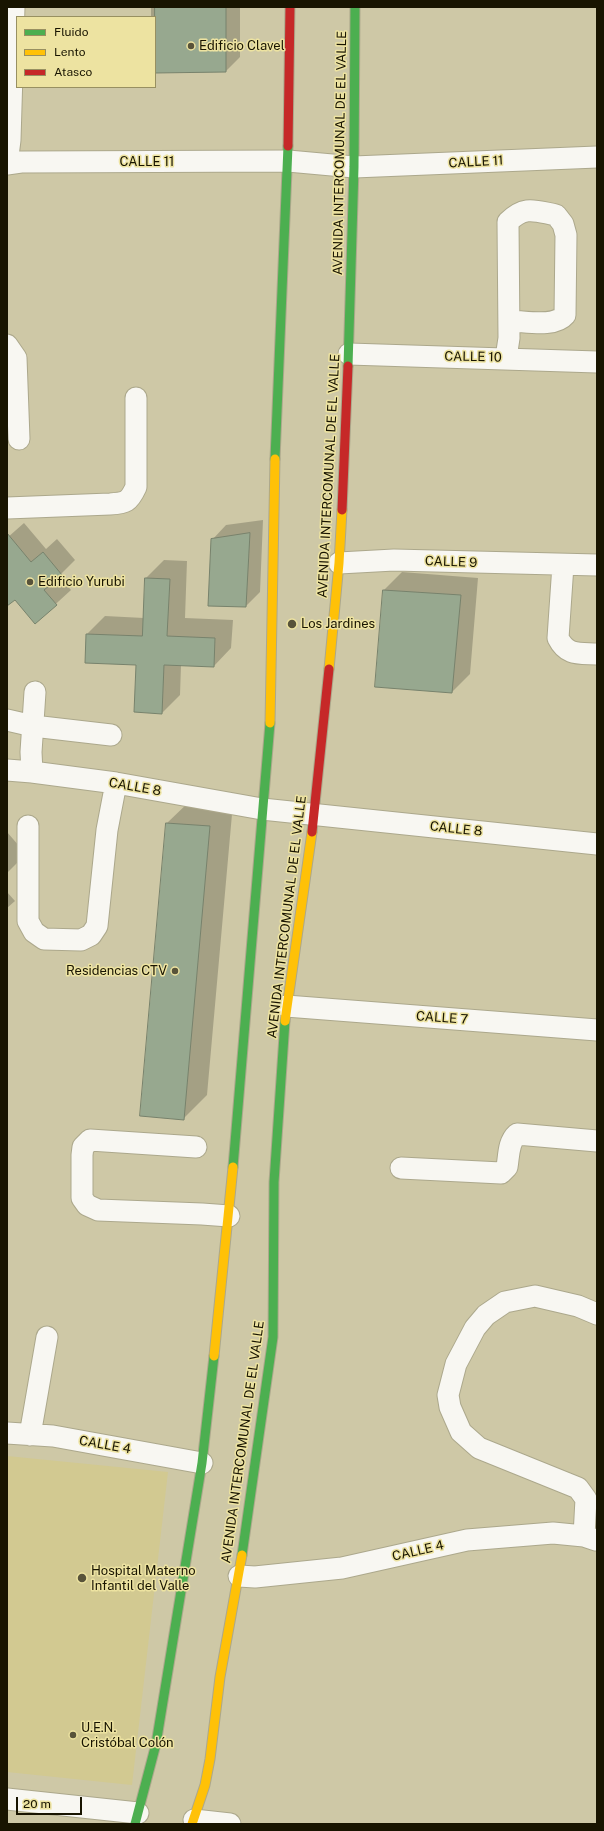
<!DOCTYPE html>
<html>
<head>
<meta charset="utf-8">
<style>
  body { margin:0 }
  #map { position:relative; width:604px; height:1831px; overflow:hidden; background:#cec8a6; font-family:"Public Sans",sans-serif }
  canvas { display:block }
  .frame { position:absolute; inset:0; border:8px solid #181400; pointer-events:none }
  .legend { position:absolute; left:16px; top:16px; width:140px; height:72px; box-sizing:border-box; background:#ede3a1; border:1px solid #989061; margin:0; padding:5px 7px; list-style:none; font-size:12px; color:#181400 }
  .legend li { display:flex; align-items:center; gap:8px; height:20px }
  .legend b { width:20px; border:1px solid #989061 }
  .scale { position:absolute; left:16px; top:1797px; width:66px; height:18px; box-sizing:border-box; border:2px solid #181400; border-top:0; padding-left:5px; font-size:12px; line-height:14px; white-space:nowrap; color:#181400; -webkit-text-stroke:3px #ede3a1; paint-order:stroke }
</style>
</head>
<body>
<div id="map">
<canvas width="604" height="1831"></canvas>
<div class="frame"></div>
<ul class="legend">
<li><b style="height:5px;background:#4caf50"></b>Fluido</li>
<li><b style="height:5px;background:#ffc107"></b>Lento</li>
<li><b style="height:5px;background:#c62828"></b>Atasco</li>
</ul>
<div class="scale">20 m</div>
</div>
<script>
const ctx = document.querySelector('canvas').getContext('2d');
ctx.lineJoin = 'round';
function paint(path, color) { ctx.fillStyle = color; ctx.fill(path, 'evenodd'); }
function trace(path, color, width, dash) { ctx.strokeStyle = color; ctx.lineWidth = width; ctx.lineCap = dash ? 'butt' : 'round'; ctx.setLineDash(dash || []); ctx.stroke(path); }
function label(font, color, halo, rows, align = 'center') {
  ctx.font = font + ' "Public Sans",sans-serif'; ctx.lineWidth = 3; ctx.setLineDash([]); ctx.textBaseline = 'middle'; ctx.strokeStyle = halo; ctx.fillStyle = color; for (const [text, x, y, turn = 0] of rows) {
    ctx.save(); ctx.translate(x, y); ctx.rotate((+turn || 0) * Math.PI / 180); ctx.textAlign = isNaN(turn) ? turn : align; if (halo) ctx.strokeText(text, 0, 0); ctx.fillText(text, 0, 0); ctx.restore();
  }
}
const built = new Path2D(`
  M7,1456L168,1472L132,1785L7,1772Z`);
const shadow = new Path2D(`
  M151,7H240V57L226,71L155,72V17H151Z
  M263,520L260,592L246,606L212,540L226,525Z
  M24,523L46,549L57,539L75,560L59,576L71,590L35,623L15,598L7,605V538Z
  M164,560L187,561L185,618L233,620L231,648L214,666L181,665L180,695L162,713L137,664L87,634L105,616L144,618L146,578Z
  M402,572L478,578L470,674L452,692L376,686L384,590Z
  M191,800L233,803L207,1095L183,1119L167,823Z
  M7,832L26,854L7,873Z
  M7,892L15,901L7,908Z`);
const building = new Path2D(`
  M155,7H226V72L155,73Z
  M7,533L31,562L43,552L62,575L44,590L57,605L35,624L15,600L7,606Z
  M250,533L246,607L208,606L211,539Z
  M145,578L170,579L167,636L215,638L214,667L164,665L162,714L134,712L136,665L85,663L86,634L142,636Z
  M383,590L461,595L452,693L375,687Z
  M166,823L210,826L184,1120L140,1116Z`);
const street = new Path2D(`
  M14,7L10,140L7,164L21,162L288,161L354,167L597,157
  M7,345L16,358L19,439
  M349,354L597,362
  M506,358L509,338L508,222C525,205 535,211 556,215L563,224L566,235L565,315C554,328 525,321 509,321
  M7,508L110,504C126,503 129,502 136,487V398
  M339,563L394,560L597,565
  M563,565L558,638C567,656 579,653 597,654
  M7,720L33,726L111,735
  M7,770L32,772L116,783L262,809L597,844
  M32,772L31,752L35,692
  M28,826V921L34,932L44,939L81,940L91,935L97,926L107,830L116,783
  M286,1006L597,1030
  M196,1147L90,1140L83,1147L82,1155V1198L87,1205L98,1210L202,1214L229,1216
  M401,1168L501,1173L507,1167C509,1156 508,1142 517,1134L597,1141
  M7,1433L53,1436L202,1463
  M30,1435L47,1337
  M584,1536L586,1499L578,1488L479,1448L461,1432L450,1407L448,1395L456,1364L475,1328L486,1315L505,1302L535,1296L578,1306L597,1314
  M239,1576L255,1577L342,1568L467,1540L553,1533L584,1536L596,1540
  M7,1799L138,1813
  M194,1820L230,1824`);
const fast = new Path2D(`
  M348,366L354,167L355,7
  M275,459L288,146
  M233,1167L270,723
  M242,1555L273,1337L274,1182L285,1021
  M135,1824L156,1744L202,1463L214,1356`);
const slow = new Path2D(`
  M329,669L339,563L342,510
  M270,723L275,459
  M285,1021L312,832
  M214,1356L233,1167
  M192,1824L205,1785L210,1759L220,1677L242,1555`);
const jam = new Path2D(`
  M288,146L290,7
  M342,510L348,366
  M312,832L329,669`);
const markers = [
  [191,46,4,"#58533a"],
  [30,582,4,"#58533a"],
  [292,624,5,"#58533a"],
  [175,971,4,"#58533a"],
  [82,1578,5,"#58533a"],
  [73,1735,4,"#58533a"]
];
const poiNames = [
  ["Edificio Clavel",199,46],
  ["Edificio Yurubi",38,582],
  ["Los Jardines",301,624],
  ["Residencias CTV",167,971,"right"],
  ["Hospital Materno",91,1571],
  ["Infantil del Valle",91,1586],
  ["U.E.N.",81,1728],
  ["Cristóbal Colón",81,1743]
];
const streetNames = [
  ["AVENIDA INTERCOMUNAL DE EL VALLE",340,153,-89],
  ["CALLE 11",147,162],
  ["CALLE 11",476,162,-3],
  ["CALLE 10",473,357,1],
  ["AVENIDA INTERCOMUNAL DE EL VALLE",329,476,-87],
  ["CALLE 9",451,562,2],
  ["CALLE 8",135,787,10],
  ["CALLE 8",456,829,6],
  ["AVENIDA INTERCOMUNAL DE EL VALLE",287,917,-83],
  ["CALLE 7",442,1018,4],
  ["AVENIDA INTERCOMUNAL DE EL VALLE",243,1442,-82],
  ["CALLE 4",105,1445,10],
  ["CALLE 4",418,1551,-13]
];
paint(built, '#d2c991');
paint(shadow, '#0003');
paint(building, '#97a88f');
trace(building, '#77826c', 1);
trace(street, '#aca88c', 23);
trace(fast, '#aca88c', 11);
trace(slow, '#aca88c', 11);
trace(jam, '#aca88c', 11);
trace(street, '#f8f7f2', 21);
trace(fast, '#4caf50', 9);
trace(slow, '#ffc107', 9);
trace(jam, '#c62828', 9);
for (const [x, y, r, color] of markers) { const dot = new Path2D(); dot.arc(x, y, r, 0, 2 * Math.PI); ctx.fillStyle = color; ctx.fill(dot); trace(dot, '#ede3a1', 1.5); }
label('13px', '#181400', '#ede3a1', poiNames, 'left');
label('13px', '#181400', '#ede3a1', streetNames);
</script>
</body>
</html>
